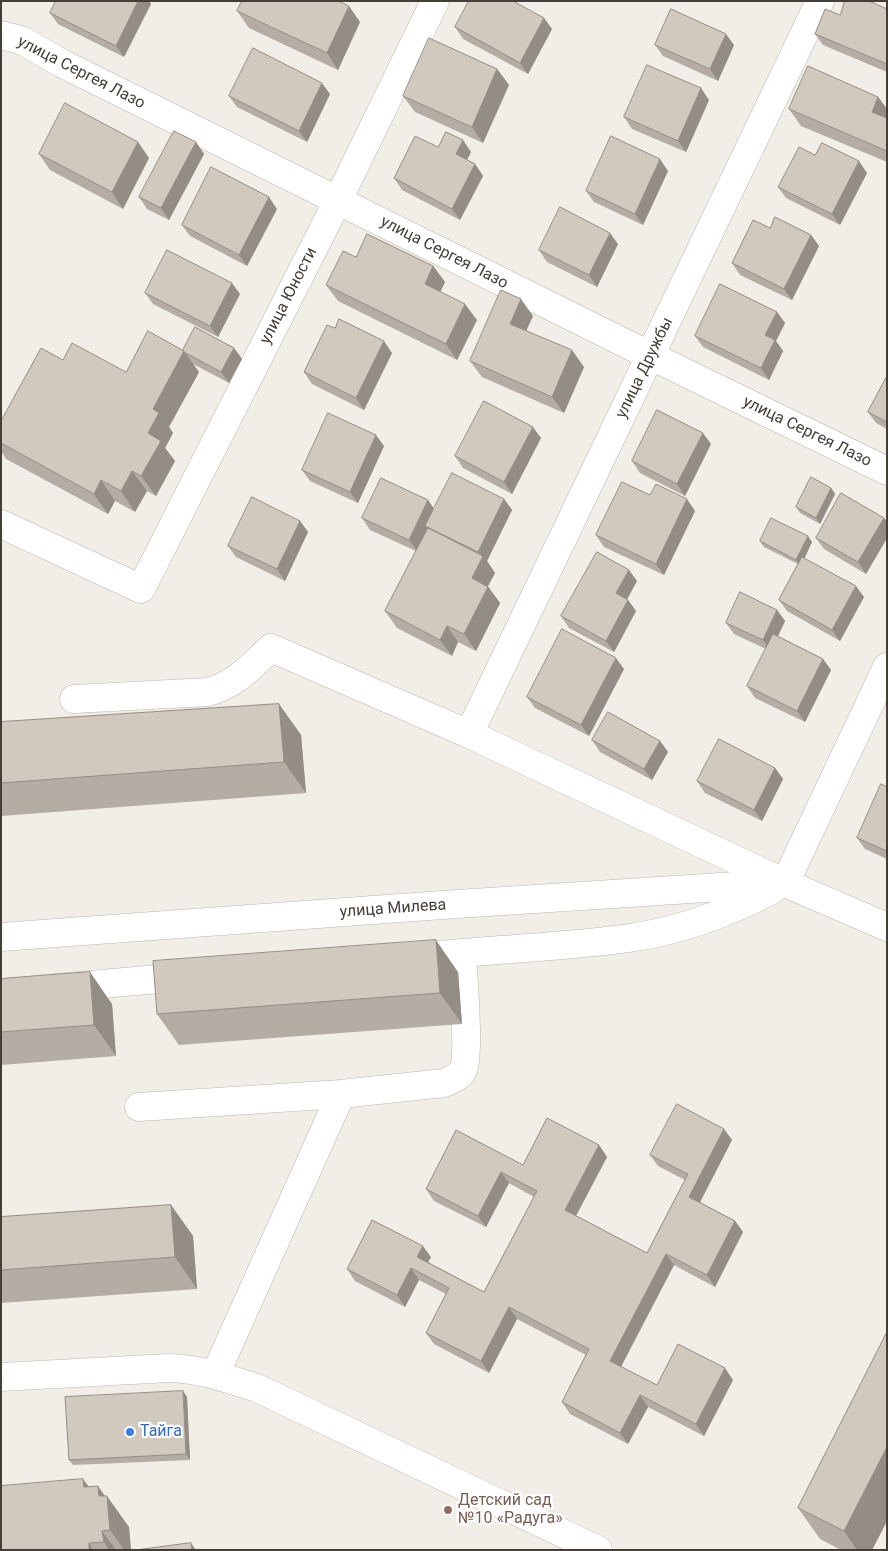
<!DOCTYPE html>
<html>
<head>
<meta charset="utf-8">
<style>
  body { margin:0 }
  #map { position:relative; width:888px; height:1551px; overflow:hidden; background:#f1eee7; font-family:Roboto,sans-serif }
  canvas { display:block }
  .frame { position:absolute; inset:0; border:2px solid #443e37; pointer-events:none }
</style>
</head>
<body>
<div id="map">
<canvas width="888" height="1551"></canvas>
<div class="frame"></div>
</div>
<script>
const ctx = document.querySelector('canvas').getContext('2d');
ctx.lineJoin = 'round';
function trace(path, color, width, dash) { ctx.strokeStyle = color; ctx.lineWidth = width; ctx.lineCap = dash ? 'butt' : 'round'; ctx.setLineDash(dash || []); ctx.stroke(path); }
function paint(path, color) { ctx.fillStyle = color; ctx.fill(path, 'evenodd'); }
function label(font, color, halo, rows, align = 'center') {
  ctx.font = font + ' Roboto,sans-serif'; ctx.lineWidth = 4.5; ctx.setLineDash([]); ctx.textBaseline = 'middle'; ctx.strokeStyle = halo; ctx.fillStyle = color; for (const [text, x, y, turn = 0] of rows) {
    ctx.save(); ctx.translate(x, y); ctx.rotate((+turn || 0) * Math.PI / 180); ctx.textAlign = isNaN(turn) ? turn : align; if (halo) ctx.strokeText(text, 0, 0); ctx.fillText(text, 0, 0); ctx.restore();
  }
}
const minor = new Path2D(`
  M1,35L21,40L63,64L651,356L887,471
  M1,524L141,589L338,200L435,1
  M74,699L208,692C238,683 249,668 271,648L469,734L785,883L887,927
  M469,734L820,1
  M785,883L887,667
  M1,937L442,905L783,883
  M462,953C517,948 574,946 629,938C679,931 728,913 772,890
  M1,993L192,976
  M139,1107L341,1094L444,1083C451,1080 459,1077 463,1070C470,1057 463,973 462,953L409,958
  M215,1375L341,1094
  M1,1377L169,1368C202,1369 225,1378 257,1388L598,1550`);
const wall = new Path2D(`
  M151,4L124,57L58,24L50,13Z
  M887,9V72L823,45L815,34L840,15Z
  M237,11L360,22L338,70L249,28Z
  M544,18L552,29L528,74L463,39L455,27Z
  M655,45H734L718,81L663,56Z
  M497,69L509,85L483,143L415,112L403,96Z
  M330,94L307,142L237,107L229,96Z
  M878,97L887,109V162L801,126L789,109Z
  M709,100L686,152L632,129L624,117Z
  M196,142L204,154L169,220L147,209L139,197Z
  M438,147L471,152L467,160L475,164L483,176L460,220L402,190L394,178Z
  M39,154L149,158L123,209L50,170Z
  M815,155L867,173L840,225L786,198L778,187Z
  M668,171L643,225L594,202L586,191Z
  M277,209L247,266L190,236L182,225Z
  M811,235L819,246L792,300L740,275L732,263Z
  M618,244L597,287L547,262L539,250Z
  M356,257L433,266L445,282L440,292L477,320L457,360L338,301L326,285Z
  M145,293L240,294L218,337L153,304Z
  M777,312L785,323L776,341L783,351L769,380L703,347L695,336Z
  M533,316L526,330L584,367L564,413L482,377L470,361Z
  M335,328L392,353L364,410L312,384L304,372Z
  M234,348L242,359L229,383L193,364L199,372L169,427L173,433L165,448L175,461L156,496L147,491L135,512L115,501L108,514L6,459L1,451V421L63,360L126,372L183,350Z
  M887,376V429L876,423L868,412Z
  M541,438L512,494L463,468L455,456Z
  M711,444L685,496L640,473L632,461Z
  M384,446L358,503L310,481L302,470Z
  M831,488L835,494L820,524L800,513L796,507Z
  M650,495L695,511L664,575L604,547L596,535Z
  M504,499L512,510L487,561L495,573L488,586L500,603L476,651L458,642L452,656L397,628L385,611L416,551L370,530L362,518L428,500L434,509Z
  M884,518L887,522V538L866,574L824,549L816,538Z
  M300,521L308,532L285,581L236,557L228,546Z
  M760,541L812,542L804,558L864,597L840,641L787,611L779,600L798,564L764,547Z
  M637,581L627,599L636,611L614,652L569,628L561,616Z
  M777,610L785,621L778,636L823,659L831,670L805,722L755,698L747,686L766,649L734,634L726,623Z
  M624,669L589,736L535,708L527,697Z
  M279,704L301,735L306,793L1,816V722Z
  M592,740L660,741L668,752L652,780L600,752Z
  M775,768L783,779L762,821L705,793L697,781Z
  M887,787V859L865,849L857,838Z
  M458,972L462,1024L179,1045L157,1014Z
  M1,979L112,1004L116,1056L1,1065Z
  M724,1129L732,1140L700,1202L735,1221L743,1232L715,1287L674,1265L621,1367L657,1385L733,1380L704,1436L648,1407L628,1444L570,1414L562,1402L586,1355L517,1319L489,1373L434,1344L426,1333L446,1294L419,1280L405,1307L355,1281L347,1269L431,1257L428,1262L484,1292L534,1197L509,1183L486,1227L434,1201L426,1189L599,1145L607,1157L576,1216L647,1253L685,1180L658,1166L650,1155Z
  M171,1205L193,1236L197,1289L1,1303V1217Z
  M887,1332V1521L872,1550H841L820,1539L798,1508Z
  M183,1391L187,1397L190,1460L73,1465L69,1460Z
  M83,1479L89,1487L105,1496L129,1527L131,1550H1Z`);
const shadedWall = new Path2D(`
  M138,1H149L151,4L124,57L116,46Z
  M349,6L360,22L338,70L327,53Z
  M544,18L552,29L528,74L520,63Z
  M726,34L734,45L718,81L710,69Z
  M497,69L509,85L483,143L472,127Z
  M322,83L330,94L307,142L299,131Z
  M701,88L709,100L686,152L678,141Z
  M878,97L887,109V119L872,112Z
  M463,140L471,152L464,166L456,154Z
  M138,142L149,158L123,209L112,192Z
  M196,142L204,154L169,220L161,208Z
  M660,159L668,171L643,225L635,214Z
  M859,161L867,173L840,225L832,214Z
  M475,164L483,176L460,220L452,209Z
  M269,197L277,209L247,266L239,255Z
  M610,233L618,244L597,287L589,275Z
  M811,235L819,246L792,300L784,289Z
  M433,266L445,282L436,301L425,284Z
  M232,283L240,294L218,337L210,326Z
  M521,299L533,316L522,340L510,324Z
  M465,304L477,320L457,360L446,344Z
  M777,312L785,323L776,341L783,351L769,380L761,368L765,335Z
  M384,341L392,353L364,410L356,398Z
  M234,348L242,359L229,383L221,372Z
  M572,350L584,367L564,413L552,397Z
  M184,351L199,372L169,427L173,433L165,448L175,461L156,496L141,476L148,433L153,409Z
  M533,427L541,438L512,494L504,482Z
  M703,433L711,444L685,496L677,484Z
  M376,435L384,446L358,503L350,492Z
  M132,471L147,491L135,512L121,491Z
  M101,480L115,501L108,514L94,494Z
  M831,488L835,494L820,524L816,518Z
  M504,499L512,510L487,561L495,573L483,595L472,578L482,558L478,552Z
  M687,499L695,511L664,575L656,564Z
  M428,500L436,512L425,526L428,529L417,551L409,540Z
  M884,518L887,522V538L866,574L858,562Z
  M300,521L308,532L285,581L277,569Z
  M808,536L812,542L801,566L796,560Z
  M629,570L637,581L624,605L616,593Z
  M856,586L864,597L840,641L832,630Z
  M488,587L500,603L476,651L464,634Z
  M628,600L636,611L614,652L606,641Z
  M777,610L785,621L771,651L763,640Z
  M447,626L458,642L452,656L440,640Z
  M616,658L624,669L589,736L581,725Z
  M823,659L831,670L805,722L797,711Z
  M279,704L301,735L306,793L284,762Z
  M660,741L668,752L652,780L644,769Z
  M775,768L783,779L762,821L754,810Z
  M436,940L458,972L462,1024L440,993Z
  M90,972L112,1004L116,1056L94,1025Z
  M724,1129L732,1140L697,1208L689,1197Z
  M599,1145L607,1157L573,1221L565,1210Z
  M501,1172L509,1183L486,1227L478,1216Z
  M171,1205L193,1236L197,1289L175,1257Z
  M735,1221L743,1232L715,1287L707,1275Z
  M423,1246L431,1257L425,1268L417,1257Z
  M666,1254L674,1265L618,1372L610,1361Z
  M411,1268L419,1280L405,1307L397,1295Z
  M509,1307L517,1319L489,1373L481,1361Z
  M725,1368L733,1380L704,1436L696,1424Z
  M183,1391L187,1397L190,1460L186,1454Z
  M640,1395L648,1407L628,1444L620,1433Z
  M887,1447V1521L872,1550H857L844,1531Z
  M83,1479L105,1510L84,1487Z
  M98,1486L107,1499V1496L129,1527L131,1550H124L110,1530L99,1496Z
  M102,1531L116,1550H109L104,1542Z
  M89,1543L93,1550H89Z
  M191,1543L196,1550H192Z`);
const building = new Path2D(`
  M56,1H138L116,46L50,13Z
  M242,1H338L349,6L327,53L237,11Z
  M469,1H513L544,18L520,63L455,27Z
  M845,1H869L887,9V64L815,34L825,9L840,15Z
  M671,9L726,34L710,69L655,45Z
  M429,38L497,69L472,127L403,96Z
  M253,48L322,83L299,131L229,96Z
  M647,65L701,88L678,141L624,117Z
  M808,66L878,97L872,112L887,118V151L789,109Z
  M65,103L138,142L112,192L39,154Z
  M174,131L196,142L161,208L139,197Z
  M446,132L463,140L456,154L475,164L452,209L394,178L415,136L438,147Z
  M611,136L660,159L635,214L586,191Z
  M822,143L859,161L832,214L778,187L799,147L815,155Z
  M211,167L269,197L239,255L182,225Z
  M560,207L610,233L589,275L539,250Z
  M775,217L811,235L784,289L732,263L753,220L770,228Z
  M367,234L433,266L425,284L465,304L446,344L326,285L343,251L356,257Z
  M167,250L232,283L210,326L145,293Z
  M720,284L777,312L765,335L775,340L761,368L695,336Z
  M501,290L521,299L510,324L572,350L552,397L470,361Z
  M339,319L384,341L356,398L304,372L327,325L335,328Z
  M195,327L234,348L221,372L184,352L183,350Z
  M148,331L184,351L153,409L159,413L148,433L161,441L141,476L132,471L121,491L101,480L94,494L1,443V421L41,348L63,360L72,343L126,372Z
  M887,376V422L868,412Z
  M484,401L533,427L504,482L455,456Z
  M657,410L703,433L677,484L632,461Z
  M328,413L376,435L350,492L302,470Z
  M452,473L504,499L478,552L425,526Z
  M811,477L831,488L816,518L796,507Z
  M381,478L428,500L409,540L362,518Z
  M622,482L650,495L656,484L687,499L656,564L596,535Z
  M841,493L884,518L858,562L816,538Z
  M252,497L300,521L277,569L228,546Z
  M771,518L808,536L796,560L760,541Z
  M428,528L483,556L472,578L488,587L464,634L447,626L440,640L385,611Z
  M597,552L629,570L616,593L628,600L606,641L561,616Z
  M802,557L856,586L832,630L779,600Z
  M740,592L777,610L763,640L726,623Z
  M562,629L616,658L581,725L527,697Z
  M773,634L823,659L797,711L747,686Z
  M279,704L284,762L1,783V722Z
  M608,712L660,741L644,769L592,740Z
  M719,739L775,768L754,810L697,781Z
  M881,784L887,787V851L857,838Z
  M436,940L440,993L157,1014L153,961Z
  M90,972L94,1025L1,1032V979Z
  M677,1104L724,1129L689,1197L735,1221L707,1275L666,1254L610,1361L657,1385L678,1344L725,1368L696,1424L640,1395L620,1433L562,1402L589,1349L509,1307L481,1361L426,1333L449,1288L411,1268L397,1295L347,1269L372,1220L423,1246L417,1257L484,1292L537,1191L501,1172L478,1216L426,1189L456,1130L523,1165L547,1118L599,1145L565,1210L647,1253L688,1174L650,1155Z
  M171,1205L175,1257L1,1270V1217Z
  M887,1332V1447L844,1531L798,1508Z
  M183,1391L186,1454L69,1460L65,1397Z
  M83,1479L84,1487L98,1486L99,1496H107L110,1530L102,1531L104,1542L89,1543V1550H1V1486Z
  M191,1543L192,1550H136Z`);
const markers = [
  [130,1432,5,"#3f7fe0"],
  [448,1510,5,"#8d6e63"]
];
const streetNames = [
  ["улица Сергея Лазо",81,73,27],
  ["улица Сергея Лазо",444,253,27],
  ["улица Юности",289,296,-63],
  ["улица Дружбы",645,368,-64],
  ["улица Сергея Лазо",807,432,26],
  ["улица Милева",393,909,-4]
];
const shopNames = [
  ["Тайга",140,1432]
];
const educationNames = [
  ["Детский сад",458,1501],
  ["№10 «Радуга»",458,1519]
];
trace(minor, '#bcb5ab', 29);
trace(minor, '#fff', 28);
paint(wall, '#b5ada3');
paint(shadedWall, '#938d85');
paint(building, '#d2c9be');
trace(building, '#938d85', 1);
for (const [x, y, r, color] of markers) { const dot = new Path2D(); dot.arc(x, y, r, 0, 2 * Math.PI); ctx.fillStyle = color; ctx.fill(dot); trace(dot, '#fff', 2); }
label('16px', '#443e37', '#fff', streetNames);
label('16px', '#366cbe', '#fff', shopNames, 'left');
label('16px', '#785e54', '#fff', educationNames, 'left');
</script>
</body>
</html>
